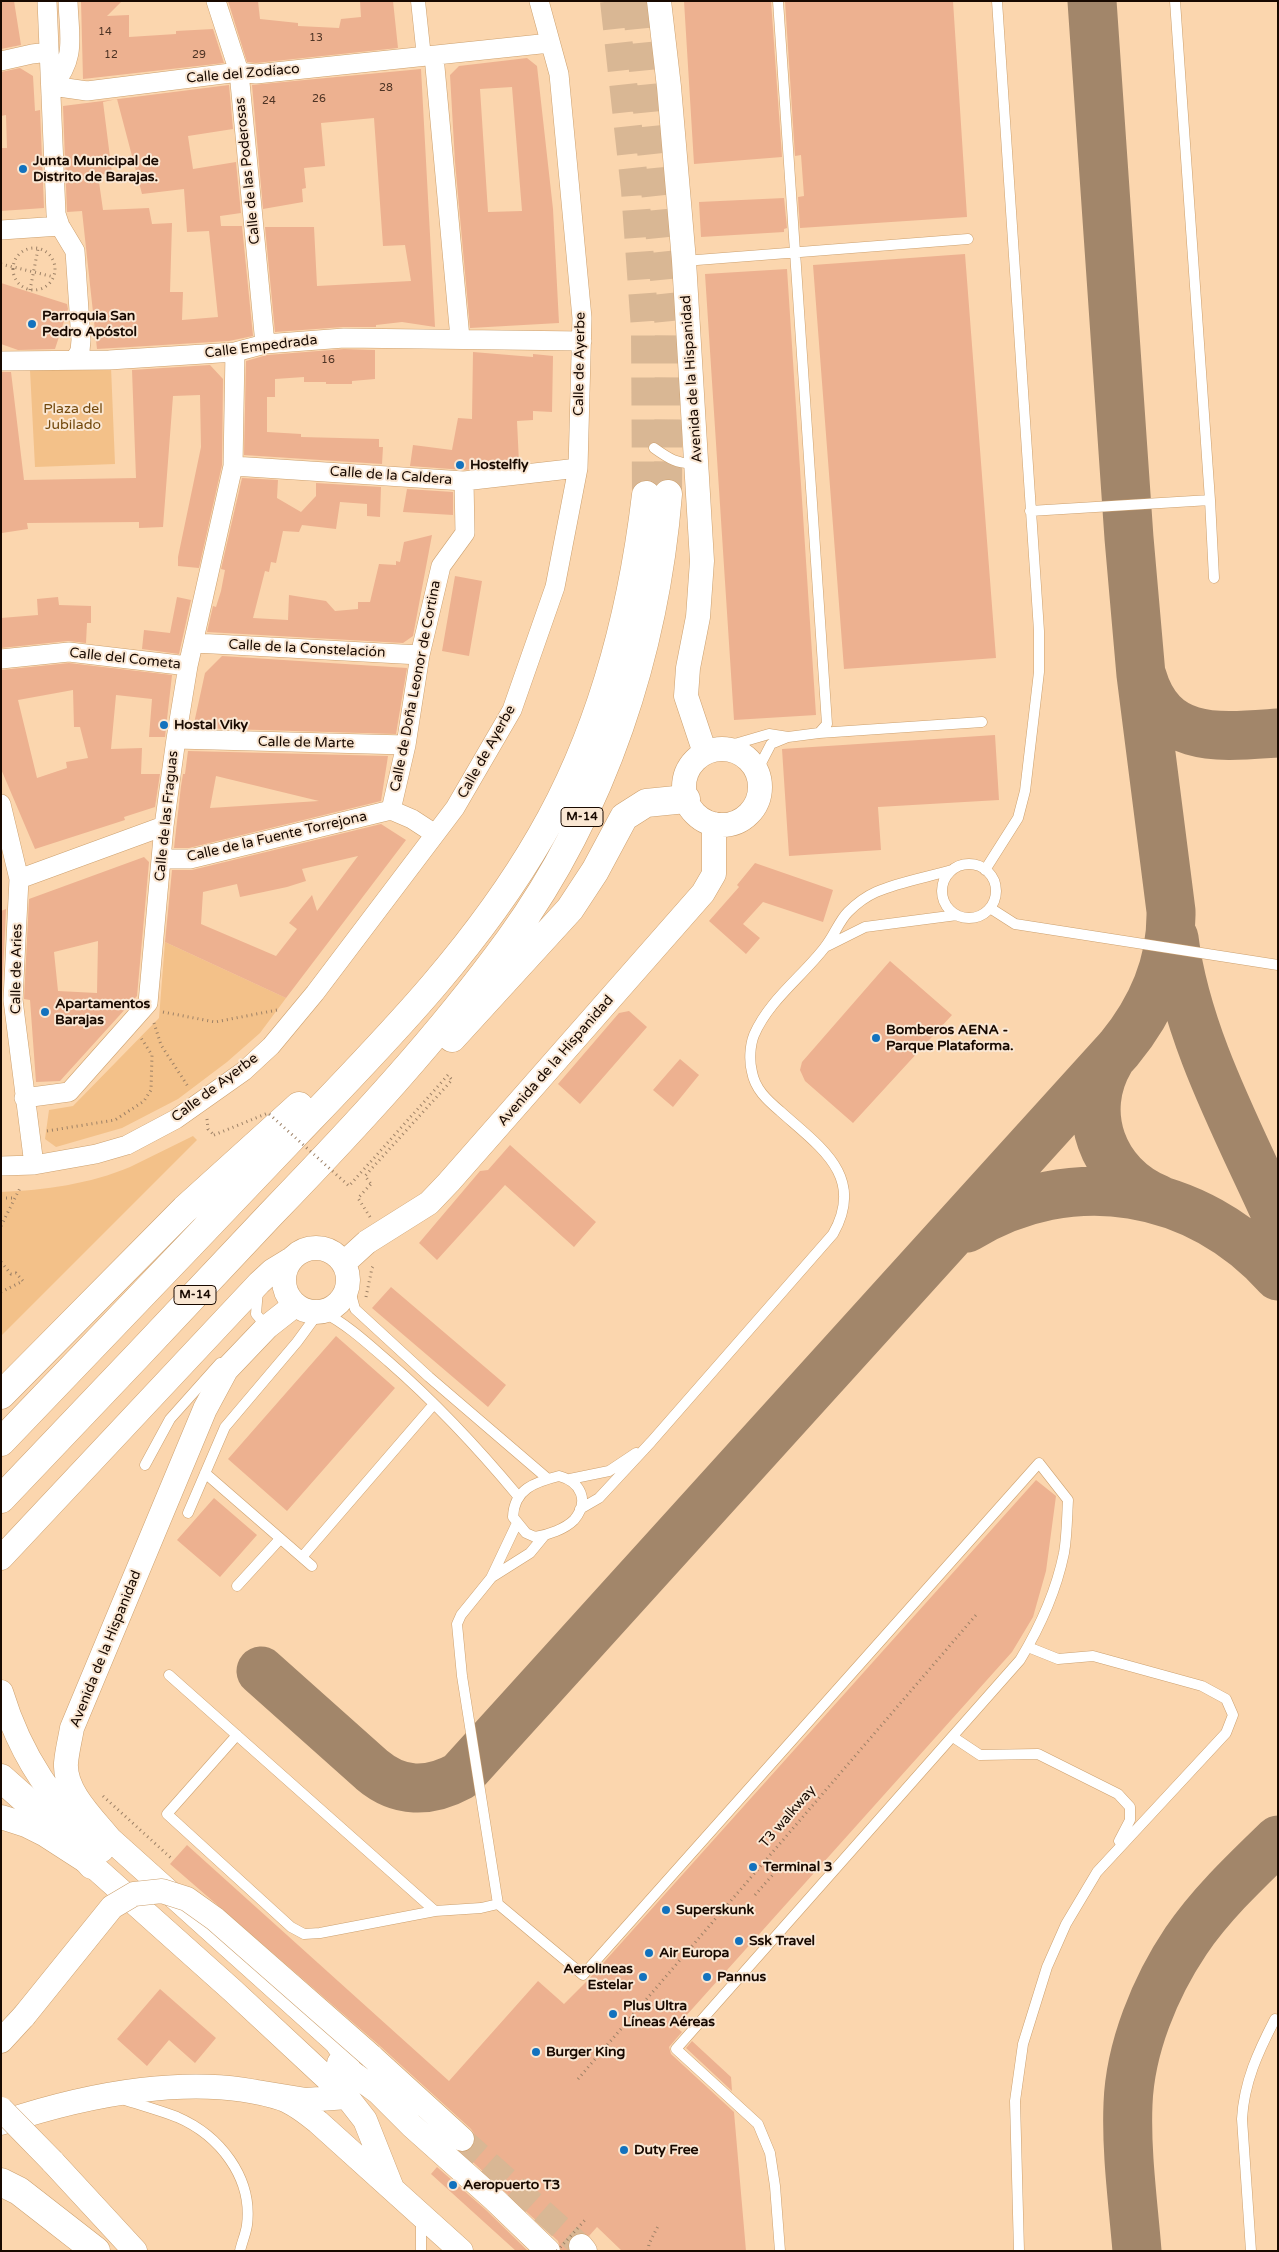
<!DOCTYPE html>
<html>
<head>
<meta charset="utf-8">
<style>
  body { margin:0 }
  #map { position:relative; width:1279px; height:2252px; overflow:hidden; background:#fbd6ae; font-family:"Varela Round",sans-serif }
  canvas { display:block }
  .frame { position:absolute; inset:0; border:2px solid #180900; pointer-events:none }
</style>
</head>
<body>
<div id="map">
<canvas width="1279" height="2252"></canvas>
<div class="frame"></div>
</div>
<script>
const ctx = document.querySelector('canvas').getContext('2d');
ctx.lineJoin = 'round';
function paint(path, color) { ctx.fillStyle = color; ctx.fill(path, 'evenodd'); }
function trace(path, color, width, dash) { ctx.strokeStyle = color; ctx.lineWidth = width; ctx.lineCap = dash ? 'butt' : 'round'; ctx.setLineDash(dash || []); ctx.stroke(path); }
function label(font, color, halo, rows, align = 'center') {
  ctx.font = font + ' "Varela Round",sans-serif'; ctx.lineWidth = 4; ctx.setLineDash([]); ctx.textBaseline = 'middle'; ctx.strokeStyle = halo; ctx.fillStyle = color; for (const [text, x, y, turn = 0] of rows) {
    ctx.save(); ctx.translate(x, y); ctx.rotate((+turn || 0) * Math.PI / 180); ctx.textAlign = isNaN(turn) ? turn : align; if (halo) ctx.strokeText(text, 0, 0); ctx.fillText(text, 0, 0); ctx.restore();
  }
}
const green = new Path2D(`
  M111,367L115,464L35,467L30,370Z
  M165,942L286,998L260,1033L227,1062L178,1099L122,1128L56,1147L45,1139L49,1110L73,1106L159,1018Z
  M193,1136L197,1140L1,1336V1192C45,1190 90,1184 130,1167C151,1157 172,1146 193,1136Z`);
const taxiway = new Path2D(`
  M1142,676C1162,745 1220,737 1278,733
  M1174,938C1186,1035 1238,1130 1278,1219
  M1110,1060C1079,1112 1102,1176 1158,1199
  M967,1228C1071,1164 1198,1186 1278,1276
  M261,1671L372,1770C399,1793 429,1793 460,1776L1119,1049C1152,1009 1172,964 1171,911L1141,675L1129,538L1092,1
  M1137,2251C1133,2202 1126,2152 1128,2104C1130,2048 1155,1987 1186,1941C1211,1904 1246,1871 1278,1840`);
const building = new Path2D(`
  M1,1H14L21,45L1,49Z
  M81,1H122L107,16L129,15V37L176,34V31L213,29L224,63L83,79Z
  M228,1H258L260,19L298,23V26L339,28L341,19L361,17L360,1H393L398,48L256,63L247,62Z
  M684,1H771L782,157L694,164Z
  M785,1H953L967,217L800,228L798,197L804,196L801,155L795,156Z
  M527,58L537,66L553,209L559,323L470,328L455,162L450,75L459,66ZM512,87L522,211L488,212L480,89Z
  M20,68L33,76L35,111L40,110L44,208L1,211V148H7L6,115L1,116V72Z
  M421,69L435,327L402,322L376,325V327H343L275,332L265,227H314L317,286L411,281L405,245L383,246L374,118L321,123L325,166L304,168L306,188L302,189L303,202L263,209L252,85Z
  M229,85L233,129L188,136L193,169L236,162L241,213L220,216L221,226H242L253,336L229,341L97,349L82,211L67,212L63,106ZM117,99L142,194L184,189L187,232L209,231L218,317L182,320L183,292H170L172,223L152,224L149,208L103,210L98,175L112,173L103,102Z
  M784,198L787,228L784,229V232L701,237L699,202Z
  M965,254L996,658L844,669L813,265Z
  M787,269L816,715L734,720L705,274Z
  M1,283L67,304L68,309L55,349L18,350L1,344Z
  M344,349L375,350V379L352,381V384H326V382H304V377L275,379V397H267V432L301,434V437L379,439V447H383L382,464L244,455L246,361L267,355Z
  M473,352L533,357V354L553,356L552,412L533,411V420L517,421L519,463L464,470L410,466L413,445L452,450L458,418L472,419Z
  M210,365L223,379L222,465L199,568L178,566V557L201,447L200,395L173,396L163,527L139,528V522L27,523L28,529L2,533L1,372H11L24,480L136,478L132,370Z
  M242,478L278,480L277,498L301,512L316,496V483L381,487L380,517L367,516V504L340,502L336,529L302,525L299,532L283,531L276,563L271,562L269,572L265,571L253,618L288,620L289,595L326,601L335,611L358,609V602H370L379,564L396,565V561L400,562L404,542L432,535L413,636L403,643L207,632L213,606L216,607L221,591L225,570L221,569Z
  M407,489L453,492V515L403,512Z
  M455,576L482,581L469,656L442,651Z
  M58,597L59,605L91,606V623H87L86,643L68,641L1,648V618L38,615L37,599Z
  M177,597L191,600L179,654L142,649L144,630L170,633Z
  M222,656L407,668L396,734L193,728L205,673Z
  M69,663L172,675L165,737H149L152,699L116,695L111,749L142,748L141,774H160L155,807L124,817L125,820L35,849L1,769V670ZM73,690L74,727H80L88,758L66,762L67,768L37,778L18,700Z
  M995,735L999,800L878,807L881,850L789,856L782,749Z
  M188,751L388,756L381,801L189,848H174L181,786L183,774H185ZM216,776L319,801L210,808Z
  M381,824L406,840L286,998L165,942L172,870H192ZM358,856L317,911L312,895L289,923L297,929L276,956L201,924L203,892L237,884L240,897L287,887L306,881L302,869Z
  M144,857L149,862L137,996L60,1081L36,1082L30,1000L24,999L29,899ZM98,941L97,993L58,991L54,952Z
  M755,863L833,890L823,922L763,902L743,924L760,938L746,954L709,921L739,887L737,885Z
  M6,909L2,994L1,911Z
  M890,961L952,1015L853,1123L805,1081L800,1070L802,1062Z
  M629,1011L647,1027L580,1104L558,1084L619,1013Z
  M680,1059L699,1075L673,1107L653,1090Z
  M510,1145L596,1222L574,1247L505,1185L437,1260L419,1243L480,1171L488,1170Z
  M391,1287L506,1385L488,1407L372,1308Z
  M336,1336L395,1388L287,1511L228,1459Z
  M1036,1480L1056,1496L1046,1571L1033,1617L1012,1652L676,2027L682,2032L669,2047L671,2054L734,2112L746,2251H622L597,2227L589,2236L579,2232L573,2235L568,2241L569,2251H561L558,2241L462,2152L472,2149L475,2142V2135L471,2129L380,2046L170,1864L187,1845L449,2081L538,1981L564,2004L588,1980Z
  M214,1498L257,1535L220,1577L177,1540Z
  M160,1989L216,2038L195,2063L169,2040L147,2066L117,2039Z
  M692,2041L731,2077L732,2091L686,2048Z
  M437,2167L486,2210L528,2251H516L431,2174Z`);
const tertiaryTunnel = new Path2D(`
  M462,2139L581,2246`);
const motorwayTunnel = new Path2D(`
  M614,1L635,190L645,329L646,495
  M636,1L669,328L668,494`);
const path = new Path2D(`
  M13 269a21 21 0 1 1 42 0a21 21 0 1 1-42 0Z
  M1,264L54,277
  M30,290L38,249
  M163,1012L215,1022L277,1010
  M154,1023L161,1045L189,1088
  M207,1119L208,1129L214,1135
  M47,1131L115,1120L144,1101L151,1090L152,1055L141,1038
  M1,1198H15
  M370,1217L358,1198L371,1184
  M1,1226L20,1188
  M1,1262L11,1274L16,1273L23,1281L1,1292
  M366,1297L372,1268L374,1265
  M103,1796L171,1858
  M755,1895L776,1871
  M578,2079L976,1615
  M648,2251L649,2244L659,2224`);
const service = new Path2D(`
  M1175,1L1210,500L1214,578
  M684,261L968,239
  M654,448C668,458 678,465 696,463
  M1030,511L1210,500
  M819,733L982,722
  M721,748L769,734L788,737L819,733L827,724L778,1
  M757,771L771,744L788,737
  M942 891a27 27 0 1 1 54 0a27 27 0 1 1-54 0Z
  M985,870L1018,818L1025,791L1039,672V631L997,1
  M990,908L1015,924L1278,965
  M827,946L865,927L957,915
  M348,1283L355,1309L429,1377L548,1479
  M258,1289L256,1314L267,1327
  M323,1312C348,1325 368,1344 389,1362C436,1403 478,1448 518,1496
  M145,1465L170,1419L220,1363
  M205,1473L312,1566
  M559,1476C581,1482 590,1501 574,1520C565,1529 548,1535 535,1537L526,1533L513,1517C514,1489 535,1482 559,1476Z
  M570,1479L609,1471L636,1453
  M580,1509L599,1498L651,1442L833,1234C866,1176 820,1147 780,1111C767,1100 755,1089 752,1072C749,1061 750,1045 754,1035C769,1000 803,976 825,947C834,936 839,921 848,912C855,905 867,896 876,892C899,882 928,877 952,870
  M188,1513L225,1427L297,1342L319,1312
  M517,1523L491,1578L461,1615L457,1624L462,1676L498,1904L583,1975L1039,1463L1068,1500C1067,1517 1067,1536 1064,1553C1056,1592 1040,1627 1020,1660L676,2049L758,2124L770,2153L775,2186L780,2251
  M302,1557L434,1404
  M492,1577L530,1553L544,1536
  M237,1586L280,1539
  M169,1675L435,1911L481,1908L498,1904
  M237,1735L167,1814L291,1927L304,1934L320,1933L435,1911
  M953,1737L980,1755L1038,1754L1118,1794L1130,1807V1820L1119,1841
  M122,2099C140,2105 159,2110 177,2117C219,2135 253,2177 247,2225C246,2233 242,2242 240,2251
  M421,2251V2219
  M1019,2251L1015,2101L1023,2044L1047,1967L1066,1924L1097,1872L1226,1733L1233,1715L1226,1699L1202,1686L1093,1656L1058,1659L1028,1647
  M1251,2251L1242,2119C1244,2082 1258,2052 1275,2019`);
const pedestrian = new Path2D(`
  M418,1L424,57`);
const minor = new Path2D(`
  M47,1L56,214L60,226L75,251L81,340L80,351L75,359
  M216,1L239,72L265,344
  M434,56L460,338
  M1,61L32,54L49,52
  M52,86L87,91L239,72L256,74L550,43
  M52,86C77,58 69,36 68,1
  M1,230L60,226
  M1,361L109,360L235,352L265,344L344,338L582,341
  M233,466L464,481L578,468
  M195,643L420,655
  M1,659L69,652L188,666
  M176,739L406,745
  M1,804L19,879L13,1000L34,1165
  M391,810L406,745L420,655L441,566L465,533L464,481
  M391,810L412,819L435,834
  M162,859H190L391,810
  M19,879L164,826
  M24,1098L69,1092L148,1003L164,826L176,739L188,666L233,466L235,352
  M1,1166L34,1165L96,1154L127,1145L176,1119L244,1071L271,1046L315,993L455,808L512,710L555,587L578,468L582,318L559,74L539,1`);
const tertiary = new Path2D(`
  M659,1L669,87L684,261L702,561L698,617L688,668L686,696L705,753
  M684 787a38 38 0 1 1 76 0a38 38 0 1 1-76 0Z
  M284 1280a32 32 0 1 1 64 0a32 32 0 1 1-64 0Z
  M344,1263L367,1242L429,1203L449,1182L703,893L714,874V824
  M1,1558L259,1283L272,1271L290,1260
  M1,1692C21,1758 53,1802 102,1850
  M1,1817L26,1825L44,1834L92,1865L232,1990L347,2097L365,2120L392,2188
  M1,2041L24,2016
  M371,2056L462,2139
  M339,2063L378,2092L412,2126L495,2200L548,2251
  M251,2091L306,2100L347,2097V2058L336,2042L110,1839C93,1818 64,1791 66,1763C67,1751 70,1740 72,1728L205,1409L226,1370L267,1327L295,1305
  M1,2123C84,2095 198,2071 283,2099C296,2104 307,2113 318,2122L461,2251
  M52,2161L135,2251
  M581,2246L585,2251`);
const motorway = new Path2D(`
  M452,1038L570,909L595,871L624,817L646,803L686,799
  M1,1395L185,1209L299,1106
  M1,1442C98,1341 194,1241 290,1140C381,1045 475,951 541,836C602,731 632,613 646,495
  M1,1499C91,1405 181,1310 270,1215C355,1127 438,1038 510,939C604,809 655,653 668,494
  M1,1778L71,1840L92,1865
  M1,2182L19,2191L96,2251`);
const pathBridge = new Path2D(`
  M214,1135L268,1113L349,1186L448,1075L452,1080L365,1176L371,1184
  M557,2251L586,2219`);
const tertiaryBridge = new Path2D(`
  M24,2016L112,1907L134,1894L162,1891L187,1899L215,1919L371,2056
  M1,2109L52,2161`);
const markers = [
  [23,169,5,"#1372be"],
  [32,324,5,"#1372be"],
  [460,465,5,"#1372be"],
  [164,725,5,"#1372be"],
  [45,1012,5,"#1372be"],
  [876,1038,5,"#1372be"],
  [753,1867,5,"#1372be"],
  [666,1910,5,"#1372be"],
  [739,1941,5,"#1372be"],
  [649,1953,5,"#1372be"],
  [643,1977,5,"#1372be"],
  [707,1977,5,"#1372be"],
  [613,2014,5,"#1372be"],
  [536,2052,5,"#1372be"],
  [624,2150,5,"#1372be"],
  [453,2185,5,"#1372be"]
];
const numberNames = [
  ["14",105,32],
  ["13",316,38],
  ["12",111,55],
  ["29",199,55],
  ["28",386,88],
  ["26",319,99],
  ["24",269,101],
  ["16",328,360]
];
const shields = [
  [582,817,42],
  [195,1295,42]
];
const shieldNames = [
  ["M-14",582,817],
  ["M-14",195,1295]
];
const streetNames = [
  ["Calle del Zodíaco",243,74,-5],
  ["Calle de las Poderosas",248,171,-96],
  ["Calle Empedrada",261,347,-7],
  ["Calle de Ayerbe",580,364,-89],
  ["Avenida de la Hispanidad",692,379,-94],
  ["Calle de la Caldera",391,476,4],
  ["Calle de la Constelación",307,649,3],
  ["Calle del Cometa",125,659,6],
  ["Calle de Doña Leonor de Cortina",416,686,-79],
  ["Calle de Marte",306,743,1],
  ["Calle de Ayerbe",487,752,-61],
  ["Calle de las Fraguas",167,816,-84],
  ["Calle de la Fuente Torrejona",277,837,-13],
  ["Calle de Aries",17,969,-89],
  ["Avenida de la Hispanidad",556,1061,-49],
  ["Calle de Ayerbe",215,1088,-37],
  ["Avenida de la Hispanidad",106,1649,-68],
  ["T3 walkway",788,1817,-49]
];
const poiNames = [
  ["Junta Municipal de",33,161],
  ["Distrito de Barajas.",33,177],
  ["Parroquia San",42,316],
  ["Pedro Apóstol",42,332],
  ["Hostelfly",470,465],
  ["Hostal Viky",174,725],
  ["Apartamentos",55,1004],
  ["Barajas",55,1020],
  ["Bomberos AENA -",886,1030],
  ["Parque Plataforma.",886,1046],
  ["Terminal 3",763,1867],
  ["Superskunk",676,1910],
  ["Ssk Travel",749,1941],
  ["Air Europa",659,1953],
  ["Aerolineas",633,1969,"right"],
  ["Estelar",633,1985,"right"],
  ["Pannus",717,1977],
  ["Plus Ultra",623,2006],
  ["Líneas Aéreas",623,2022],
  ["Burger King",546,2052],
  ["Duty Free",634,2150],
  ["Aeropuerto T3",463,2185]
];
const parkNames = [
  ["Plaza del",73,409],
  ["Jubilado",73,425]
];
paint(green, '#f3c189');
trace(taxiway, '#a2866a', 49);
paint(building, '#edb190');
trace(tertiaryTunnel, '#d9b794', 24, [24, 12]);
trace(motorwayTunnel, '#d9b794', 28, [28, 14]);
trace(service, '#cca06e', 11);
trace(pedestrian, '#cca06e', 15);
trace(minor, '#cca06e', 20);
trace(tertiary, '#cca06e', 25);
trace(motorway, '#cca06e', 29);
trace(path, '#9d8166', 3, [1, 4]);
trace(service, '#fff', 10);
trace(pedestrian, '#fff', 14);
trace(minor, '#fff', 19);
trace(tertiary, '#fff', 24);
trace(motorway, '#fff', 28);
trace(tertiaryBridge, '#cca06e', 25, []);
trace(pathBridge, '#9d8166', 3, [1, 4]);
trace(tertiaryBridge, '#fff', 24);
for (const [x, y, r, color] of markers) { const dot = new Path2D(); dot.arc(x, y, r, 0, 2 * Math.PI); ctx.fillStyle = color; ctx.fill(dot); trace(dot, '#fae7d3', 2); }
label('11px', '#4d3324', null, numberNames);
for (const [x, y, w] of shields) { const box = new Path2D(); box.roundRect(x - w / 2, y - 9.5, w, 19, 4); ctx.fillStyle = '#fae7d3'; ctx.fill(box); trace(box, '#180900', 1); }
label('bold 12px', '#180900', null, shieldNames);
label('14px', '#180900', '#fae7d3', streetNames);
label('bold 14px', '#180900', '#fae7d3', poiNames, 'left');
label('14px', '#72480c', '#fae7d3', parkNames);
</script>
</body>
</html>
